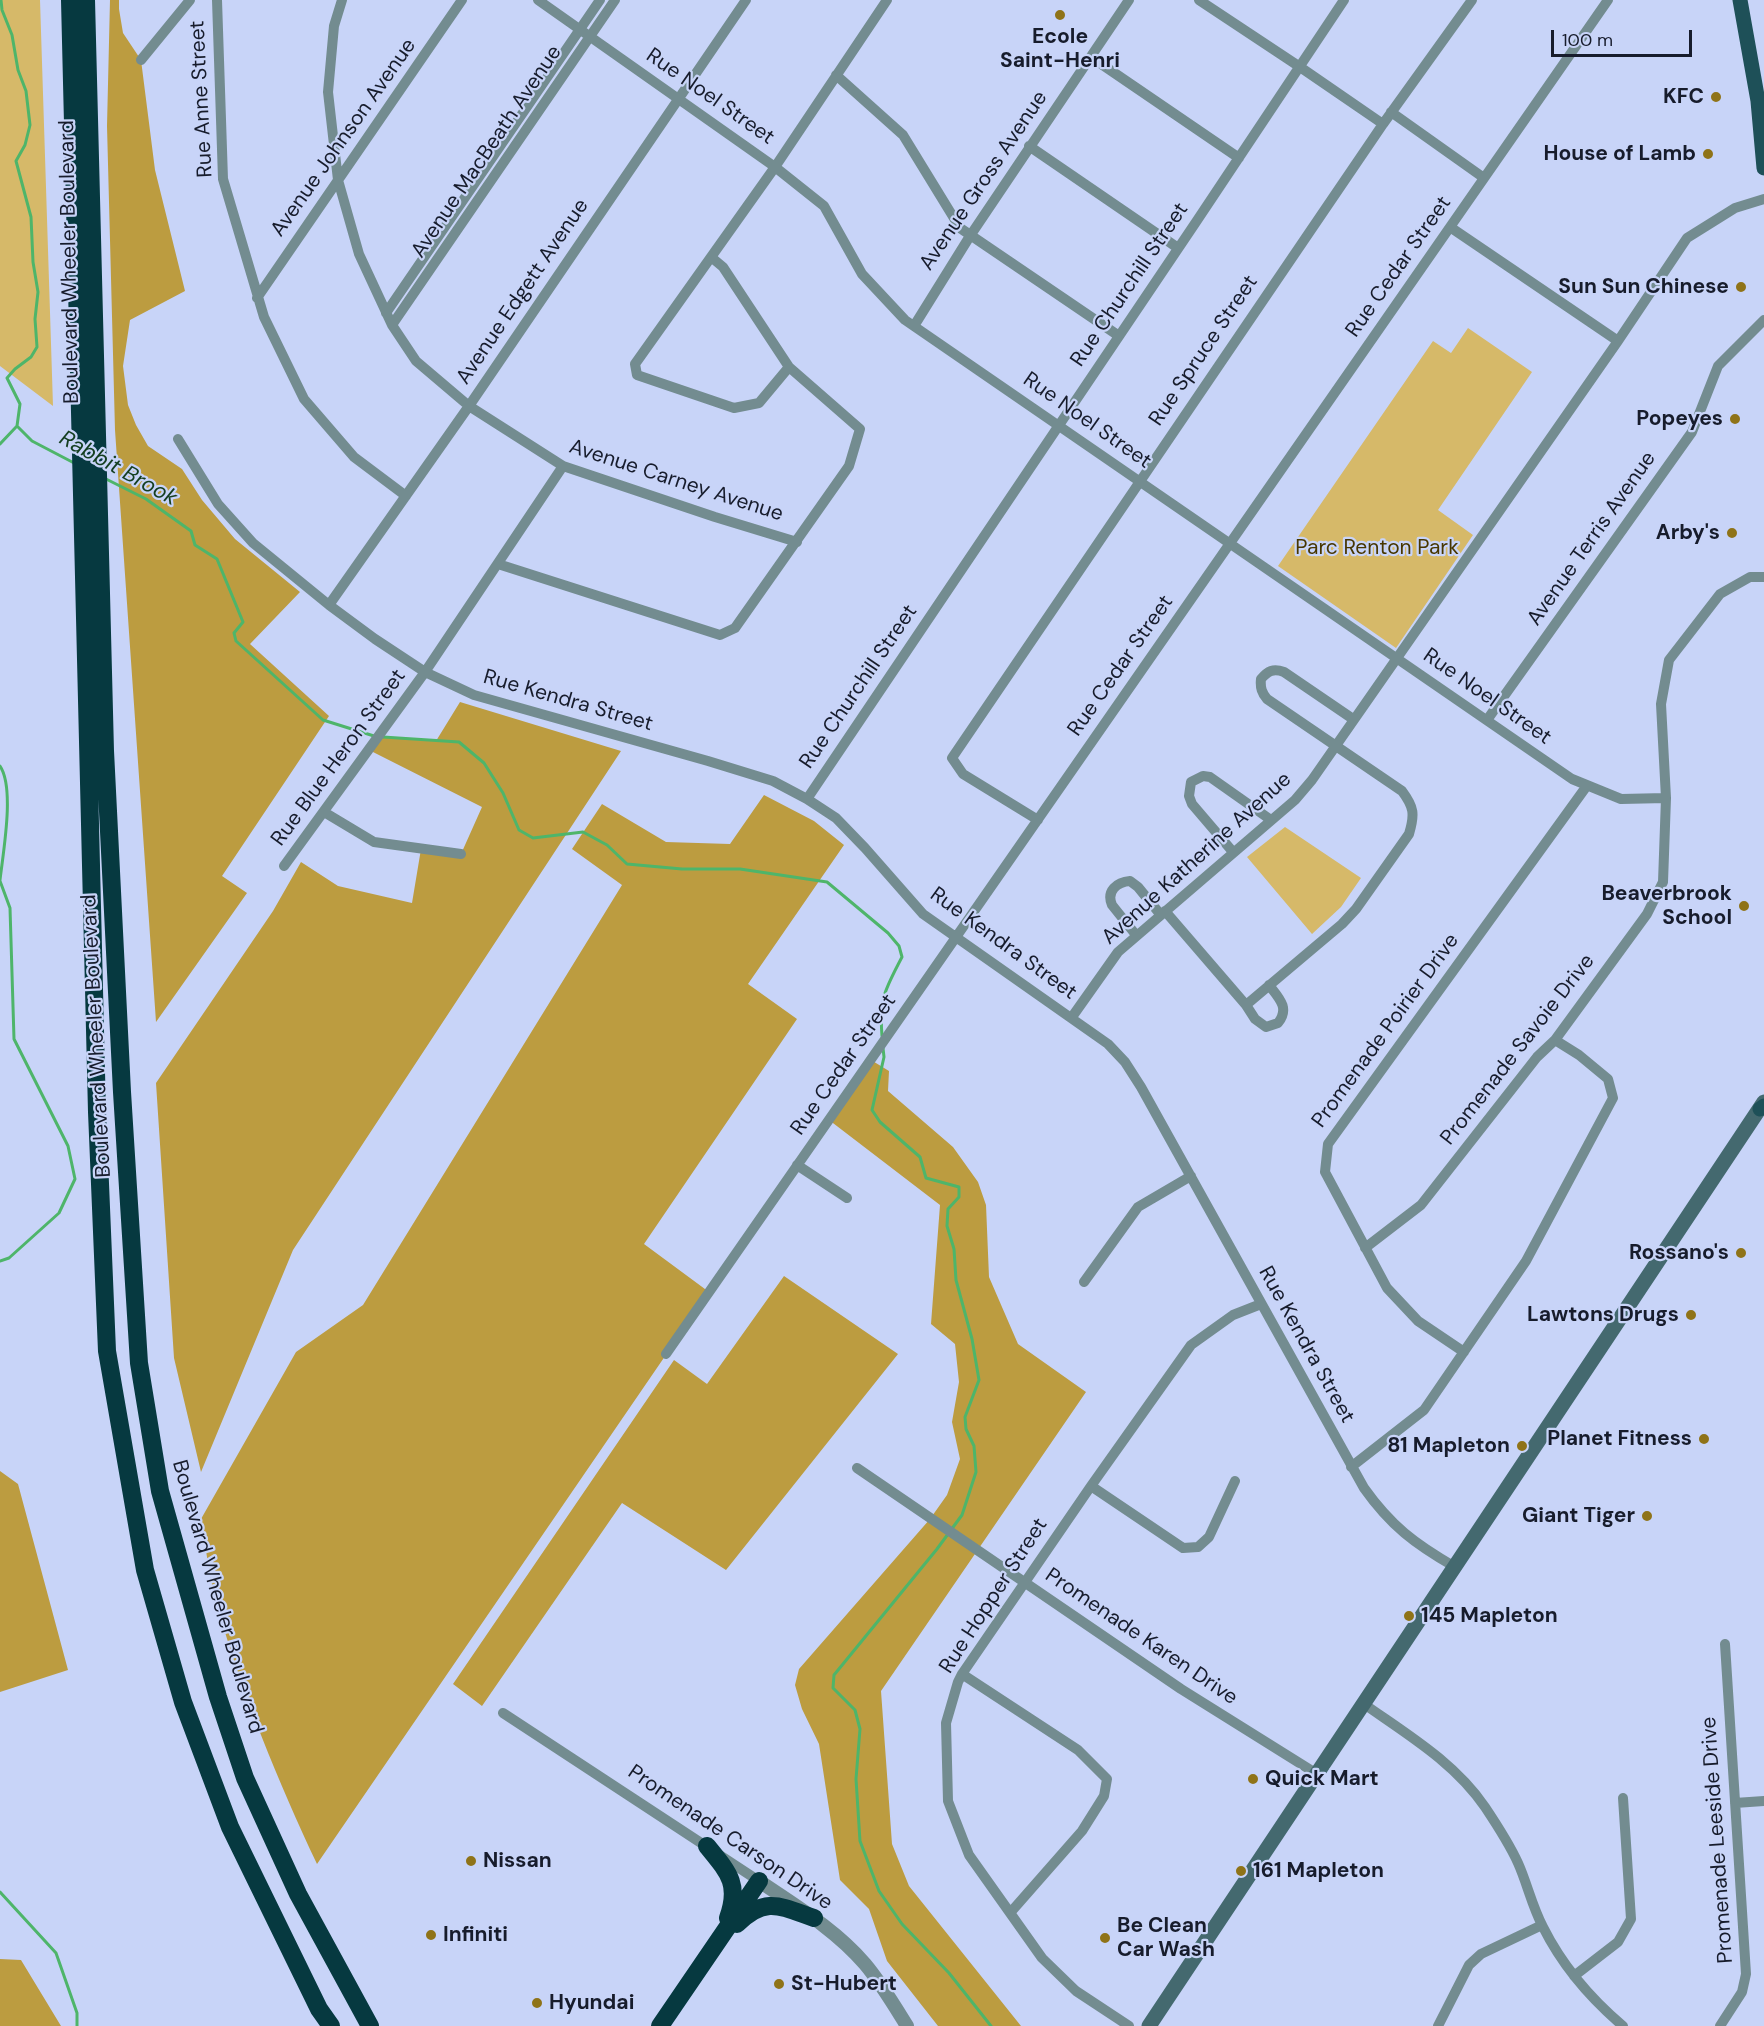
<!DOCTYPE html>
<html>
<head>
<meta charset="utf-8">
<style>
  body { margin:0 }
  #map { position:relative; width:1764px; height:2026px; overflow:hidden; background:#c8d4f8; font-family:"DM Sans",sans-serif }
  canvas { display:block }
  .scale { position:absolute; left:1551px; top:30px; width:141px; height:27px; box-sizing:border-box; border:3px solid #171c2c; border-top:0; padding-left:8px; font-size:18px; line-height:21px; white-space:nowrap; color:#171c2c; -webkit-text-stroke:4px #c8d4f8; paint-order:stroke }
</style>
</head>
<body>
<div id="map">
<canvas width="1764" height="2026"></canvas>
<div class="scale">100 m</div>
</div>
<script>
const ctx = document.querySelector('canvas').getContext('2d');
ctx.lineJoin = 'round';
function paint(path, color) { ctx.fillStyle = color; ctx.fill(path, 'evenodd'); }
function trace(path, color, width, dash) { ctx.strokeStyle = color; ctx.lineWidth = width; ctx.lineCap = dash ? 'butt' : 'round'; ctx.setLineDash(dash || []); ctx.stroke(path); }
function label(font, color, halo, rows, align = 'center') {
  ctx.font = font + ' "DM Sans",sans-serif'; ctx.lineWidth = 4.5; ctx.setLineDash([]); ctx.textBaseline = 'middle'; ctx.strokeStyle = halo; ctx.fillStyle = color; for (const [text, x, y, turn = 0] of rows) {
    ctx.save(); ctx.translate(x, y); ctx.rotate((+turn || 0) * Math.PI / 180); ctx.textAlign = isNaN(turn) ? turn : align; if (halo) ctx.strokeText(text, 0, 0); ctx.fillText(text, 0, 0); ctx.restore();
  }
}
const green = new Path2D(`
  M0,0H40L53,406L0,366Z
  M1468,328L1532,372L1438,510L1473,535L1396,648L1278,566L1433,341L1451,353Z
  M1285,827L1361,878L1341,907L1312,934L1247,857Z`);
const forest = new Path2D(`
  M110,0H119V9L123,33L141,60L155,170L185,291L130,320L123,366L128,405L136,425L148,446L182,469L202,500L235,539L300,592L250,644L329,716L222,876L247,893L156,1022L115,430L107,126Z
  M460,702L621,751L293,1250L201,1472L174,1358L156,1083L273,911L301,862L338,886L412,903L421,849L461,854L482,807L369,750L378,736L436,741Z
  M764,795L814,821L844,845L748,984L797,1019L644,1244L709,1292L317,1864C278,1781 242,1694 217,1605C209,1577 206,1548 201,1519L296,1352L363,1305L622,885L572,849L602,804L666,842L730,844Z
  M871,1060L889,1071L888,1091L953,1147L978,1182L986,1205L989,1277L1018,1344L1086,1392L881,1691L892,1844L909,1886L1021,2026H938L887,1961L869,1909L840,1880L819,1744L802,1709L795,1685L799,1669L930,1519L947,1495L960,1459L952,1422L959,1382L955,1344L931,1324L940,1205L829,1120Z
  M784,1276L898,1354L726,1570L622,1503L482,1706L453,1684L674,1360L707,1384Z
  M0,1471L18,1484L68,1670L0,1692Z
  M0,1959L21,1960L61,2026H0Z`);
const stream = new Path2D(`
  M17,426L32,441L76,464
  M0,444L17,426L20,404L7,378L15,369L31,357L37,347L35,319L38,292L33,262L31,217L16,161L25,145L30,125L26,91L18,70L12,35L2,10L1,0
  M106,479L146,499L191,531L195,545L217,559L243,622L234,633L236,641L323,720L374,736
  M383,737L459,742L484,763L503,793L519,830L533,838L583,832L607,845L627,864L682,869H740L827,882L888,933L899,946L902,957C885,990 879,998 882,1036
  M0,766C15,788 3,853 0,880
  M0,881L10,908L14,1039L68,1146L75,1179L59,1213L9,1258L0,1261
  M883,1048L884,1057L872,1110L880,1122L920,1157L926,1178L959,1187V1197L948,1209L947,1226L954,1249L956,1280L972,1339L979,1380L965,1417L966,1429L974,1446L976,1472L962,1515L937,1549L834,1675L833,1688L855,1710L860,1729L856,1779L860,1841L879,1891L902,1924L949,1973L991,2026
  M0,1892L56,1953L77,2013V2026`);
const minor = new Path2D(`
  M217,0L223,179L264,317L304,399L354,457L406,496
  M342,0L334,26L328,92L338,180L359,254L392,325L416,361L469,406L563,466L715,517L797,542
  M538,0L775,167L824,206L862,274L905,320L1572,779L1621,799L1666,798
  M1199,0L1300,67L1383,124
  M1091,57L1239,158
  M141,60L190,0
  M836,75L903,135L960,228L1119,336
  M1391,112L1484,178
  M1029,146L1178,248
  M1450,227L1618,341
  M257,298L462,0
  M386,313L600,0
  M392,325L615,0
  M914,326L970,236L1129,0
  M789,367L759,403L734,408L637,375L635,364L775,167L887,0
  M178,439L218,504L253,543L329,605L375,639L425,672L474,695L708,761L773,781L807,799L836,818L865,848L923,914L1108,1044L1125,1062L1141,1087L1364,1488C1391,1526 1415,1544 1455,1567
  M498,564L720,635L735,628L849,466L860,429L789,367L723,267L711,257
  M329,605L469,406L746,0
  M1487,720L1692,432L1718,366L1764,320
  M807,799L1196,222L1344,0
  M324,812L374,842L461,854
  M1038,820L963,774L952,758L1383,124L1472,0
  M1233,852L1192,804L1189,796L1191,782L1203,776L1210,777L1271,820
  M284,866L425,672L563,466
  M1165,911L1246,1005L1342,924L1356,909L1409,834C1415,814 1414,807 1402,791L1267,699C1262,693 1260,688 1261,679C1268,671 1273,668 1284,672L1353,719
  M1136,935L1112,905C1106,891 1117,882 1130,881L1138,887L1160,914
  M1246,1005L1255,1019L1266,1027L1278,1023C1290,1008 1279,998 1269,985
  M1072,1017L1118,952L1295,800L1312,780L1618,341L1687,238L1735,208L1764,199
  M797,1165L847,1198
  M1365,1248L1421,1205L1537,1057L1555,1040L1647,914L1663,882L1666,798L1661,704L1669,660L1720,594L1750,577H1764
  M1084,1282L1138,1207L1191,1176
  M1464,1352L1418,1321L1387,1288L1325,1172L1328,1144L1586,787
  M666,1354L1608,0
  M1351,1467L1424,1410L1526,1261L1613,1098L1608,1079L1579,1055L1555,1040
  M857,1468L1181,1689L1317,1774
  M1091,1486L1183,1548L1198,1547L1209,1537L1235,1481
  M962,1674L1078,1750L1107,1779L1104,1796L1082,1831L1010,1913
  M1364,1704C1408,1735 1454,1762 1485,1807C1497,1825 1509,1843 1518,1863C1527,1883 1532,1906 1543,1927C1562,1965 1590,1998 1623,2026
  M503,1713L759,1881
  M1735,1803L1764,1801
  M1574,1976L1618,1942L1631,1919L1623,1798
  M1129,2026L1076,1991L1042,1958L969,1855L948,1801L946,1723L958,1682L962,1674L1091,1486L1191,1345L1233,1315L1261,1304
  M1438,2026L1469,1965L1481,1954L1542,1925
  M1720,2026L1742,1992L1746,1974L1725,1644`);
const tertiary = new Path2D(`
  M759,1881C796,1906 836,1930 865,1964C881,1983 894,2005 907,2026`);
const secondary = new Path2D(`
  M1149,2026L1764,1102`);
const primary = new Path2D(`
  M1740,0L1758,101L1764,168
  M1760,1109L1764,1106`);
const motorway = new Path2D(`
  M70,0L97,1112L107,1351L145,1570L183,1702L230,1827L319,2009L331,2026
  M86,0L105,751L122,1092L139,1363L160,1491L218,1697L245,1778L298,1894L370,2026
  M707,1846C729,1873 740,1884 728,1918
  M737,1924C765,1896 780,1906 814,1918
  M660,2026L759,1881`);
const markers = [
  [1060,15,6,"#8f7318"],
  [1716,97,6,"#8f7318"],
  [1708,154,6,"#8f7318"],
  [1741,287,6,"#8f7318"],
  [1735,419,6,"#8f7318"],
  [1732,533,6,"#8f7318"],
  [1744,906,6,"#8f7318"],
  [1741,1253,6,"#8f7318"],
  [1691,1315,6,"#8f7318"],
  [1704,1439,6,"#8f7318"],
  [1522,1446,6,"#8f7318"],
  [1647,1516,6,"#8f7318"],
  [1409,1616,6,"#8f7318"],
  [1253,1779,6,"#8f7318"],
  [471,1861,6,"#8f7318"],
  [1241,1871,6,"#8f7318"],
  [431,1935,6,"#8f7318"],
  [1105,1938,6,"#8f7318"],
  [779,1984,6,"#8f7318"],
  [537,2003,6,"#8f7318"]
];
const poiNames = [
  ["Ecole",1060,37,"center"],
  ["Saint-Henri",1060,61,"center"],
  ["KFC",1704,97],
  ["House of Lamb",1696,154],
  ["Sun Sun Chinese",1729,287],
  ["Popeyes",1723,419],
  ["Arby's",1720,533],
  ["Beaverbrook",1732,894],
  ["School",1732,918],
  ["Rossano's",1729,1253],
  ["Lawtons Drugs",1679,1315],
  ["Planet Fitness",1692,1439],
  ["81 Mapleton",1510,1446],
  ["Giant Tiger",1635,1516],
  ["145 Mapleton",1421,1616,"left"],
  ["Quick Mart",1265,1779,"left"],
  ["Nissan",483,1861,"left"],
  ["161 Mapleton",1253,1871,"left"],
  ["Be Clean",1117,1926,"left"],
  ["Car Wash",1117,1950,"left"],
  ["Infiniti",443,1935,"left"],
  ["St-Hubert",791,1984,"left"],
  ["Hyundai",549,2003,"left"]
];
const streetNames = [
  ["Rue Noel Street",710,97,35],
  ["Rue Anne Street",202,99,-93],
  ["Avenue Johnson Avenue",344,138,-55],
  ["Avenue MacBeath Avenue",487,152,-56],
  ["Avenue Gross Avenue",984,181,-56],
  ["Boulevard Wheeler Boulevard",70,262,-91],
  ["Rue Cedar Street",1399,267,-55],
  ["Rue Churchill Street",1130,285,-56],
  ["Avenue Edgett Avenue",523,292,-56],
  ["Rue Spruce Street",1204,351,-56],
  ["Rue Noel Street",1087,421,35],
  ["Avenue Carney Avenue",676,481,18],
  ["Avenue Terris Avenue",1592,539,-55],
  ["Rue Cedar Street",1121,666,-55],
  ["Rue Churchill Street",859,687,-56],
  ["Rue Noel Street",1487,697,35],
  ["Rue Kendra Street",568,701,16],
  ["Rue Blue Heron Street",339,758,-54],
  ["Avenue Katherine Avenue",1197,859,-42],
  ["Rue Kendra Street",1003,944,36],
  ["Promenade Poirier Drive",1386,1031,-54],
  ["Boulevard Wheeler Boulevard",97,1036,-93],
  ["Promenade Savoie Drive",1518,1050,-52],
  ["Rue Cedar Street",844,1065,-55],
  ["Rue Kendra Street",1306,1345,61],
  ["Rue Hopper Street",994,1596,-57],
  ["Boulevard Wheeler Boulevard",217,1597,74],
  ["Promenade Karen Drive",1141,1637,34],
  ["Promenade Carson Drive",730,1838,34],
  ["Promenade Leeside Drive",1718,1840,-94]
];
const parkNames = [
  ["Parc Renton Park",1377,548]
];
const waterNames = [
  ["Rabbit Brook",118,469,29]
];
paint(green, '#d6b969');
paint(forest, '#bc9c40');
trace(stream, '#4eb56a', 3);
trace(minor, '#738c90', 10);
trace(tertiary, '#738c90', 14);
trace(secondary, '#44696f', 15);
trace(primary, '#1e5058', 15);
trace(motorway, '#063940', 18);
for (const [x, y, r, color] of markers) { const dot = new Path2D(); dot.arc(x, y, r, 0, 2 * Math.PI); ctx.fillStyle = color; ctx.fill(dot); trace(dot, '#c8d4f8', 2); }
label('bold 21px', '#171c2c', '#c8d4f8', poiNames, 'right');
label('21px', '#171c2c', '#c8d4f8', streetNames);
label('21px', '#473600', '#c8d4f8', parkNames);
label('italic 22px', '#143e20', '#c8d4f8', waterNames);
</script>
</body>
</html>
